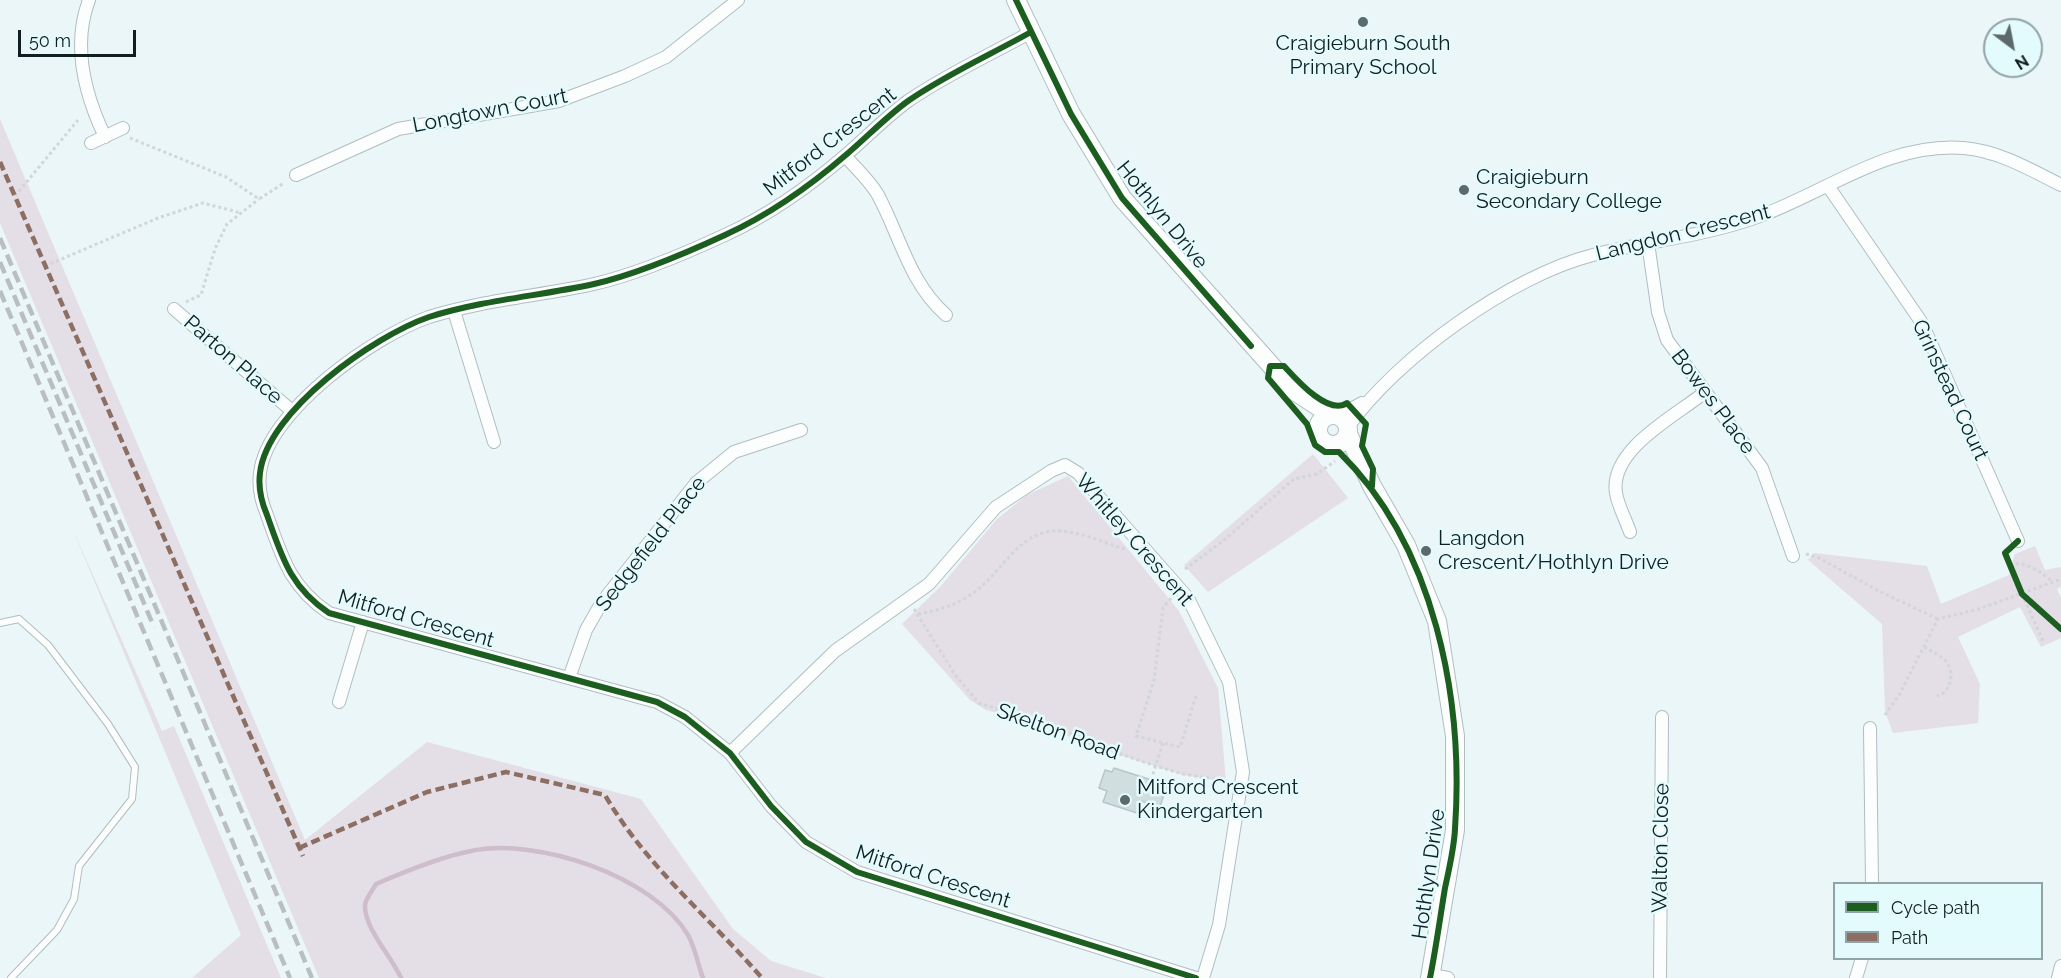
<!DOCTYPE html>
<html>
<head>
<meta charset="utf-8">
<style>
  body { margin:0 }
  #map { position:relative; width:2061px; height:978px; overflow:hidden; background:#eaf6f8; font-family:Raleway,sans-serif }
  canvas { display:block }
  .legend { position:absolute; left:1833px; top:882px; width:210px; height:78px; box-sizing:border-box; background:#e4fbfe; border:2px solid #90a3a6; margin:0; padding:8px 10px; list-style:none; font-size:18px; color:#111f21 }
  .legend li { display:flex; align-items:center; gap:12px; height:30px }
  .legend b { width:30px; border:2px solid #90a3a6 }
  .north { position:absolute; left:1983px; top:18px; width:60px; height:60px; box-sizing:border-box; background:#e4fbfe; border:2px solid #90a3a6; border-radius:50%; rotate:148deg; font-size:16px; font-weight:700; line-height:24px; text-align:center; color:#111f21 }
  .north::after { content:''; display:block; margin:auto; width:21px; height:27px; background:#5d6a6c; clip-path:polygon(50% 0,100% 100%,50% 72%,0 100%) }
  .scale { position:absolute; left:18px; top:30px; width:118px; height:27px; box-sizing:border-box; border:3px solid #111f21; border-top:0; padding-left:8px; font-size:18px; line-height:21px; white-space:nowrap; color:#111f21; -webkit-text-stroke:4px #e4fbfe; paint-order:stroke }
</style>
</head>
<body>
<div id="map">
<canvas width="2061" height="978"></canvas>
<ul class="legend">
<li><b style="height:8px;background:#1b5e20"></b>Cycle path</li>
<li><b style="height:8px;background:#8d6e63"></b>Path</li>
</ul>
<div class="north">N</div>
<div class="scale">50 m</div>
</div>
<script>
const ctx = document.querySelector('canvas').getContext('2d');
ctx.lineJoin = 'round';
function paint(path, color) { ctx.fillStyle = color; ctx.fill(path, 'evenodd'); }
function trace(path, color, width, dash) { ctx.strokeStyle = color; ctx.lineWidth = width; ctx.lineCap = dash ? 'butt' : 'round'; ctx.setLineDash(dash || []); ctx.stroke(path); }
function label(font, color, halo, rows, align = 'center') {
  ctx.font = font + ' Raleway,sans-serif'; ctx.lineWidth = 5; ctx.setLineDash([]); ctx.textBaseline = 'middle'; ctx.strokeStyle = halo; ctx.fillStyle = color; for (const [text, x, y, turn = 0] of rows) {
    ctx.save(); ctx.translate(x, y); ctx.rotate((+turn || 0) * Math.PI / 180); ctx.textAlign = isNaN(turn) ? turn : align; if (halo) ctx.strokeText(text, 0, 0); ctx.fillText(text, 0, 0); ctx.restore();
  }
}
const green = new Path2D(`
  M0,119L305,840L427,742L641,799L733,929L771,961L826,978H319L0,223Z
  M1313,454L1348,498L1208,592L1184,565Z
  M1068,476L1179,611L1218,688L1226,782L1183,775L1092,746L1047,727L986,710L970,700L902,624L941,586L997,519L1027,495Z
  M73,530L162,731L174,726L281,978H192L241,935Z
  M2035,546L2045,570L2061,567V587L2057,589L2061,598V638L2041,647L2020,607L1958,637L1980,684L1978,723L1893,733L1885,711L1882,624L1808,560L1814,553L1927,566L1941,604L2009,575L2015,554Z`);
const stream = new Path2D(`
  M401,978C392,957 364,928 365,905C366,898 373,890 376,884C406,871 440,857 471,851C537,837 653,876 688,935C695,947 698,965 703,978`);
const building = new Path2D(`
  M1114,768L1167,785L1160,807L1141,801L1137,813L1103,802L1107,791L1099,788L1105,770L1112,772Z`);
const path = new Path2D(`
  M130,138L226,177L259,199L284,183
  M15,196L78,120
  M45,266L158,218L203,203L241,213
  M186,302L201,295L215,249L227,224L259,199
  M1806,554L1817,557L1881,592L1938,619
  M2010,565C2023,560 2043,572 2052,582
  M1185,569L1223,541L1294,479L1317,474L1335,461
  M2022,594L2043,641
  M1171,598L1163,608L1154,680L1136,736L1180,747L1197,693
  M914,609L956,676L979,703L1063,730L1114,752L1156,766L1183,774L1228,781
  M918,614C940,610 958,605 977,590C1005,569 1019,529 1061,531C1083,533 1106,543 1127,550
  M1924,647C1931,651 1939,654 1945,660C1955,671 1952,692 1937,696
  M1885,715L1899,695L1938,619L1979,609L2061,579
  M1151,780L1163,743`);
const lane = new Path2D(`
  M0,623L19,619L48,645L108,724L135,767L132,799L79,866L74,899L57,930L11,978`);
const street = new Path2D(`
  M89,0C72,45 85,95 105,137
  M1031,32C990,55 947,74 908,101C886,117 867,137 847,154C810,186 769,215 725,235C684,254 638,274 594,284C539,296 483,300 429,317C374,336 267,411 260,473C258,488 261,501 267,515C282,557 290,587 329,613L657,702L685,717L730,753L771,806L806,842L857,872L1196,978
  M91,143L123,128
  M845,156C856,168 870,181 878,195C901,238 909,282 946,315
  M296,175L398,129L559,101L625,76L666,57L738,0
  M1828,186L1922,323L2018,541
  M1648,243L1658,312L1667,340L1762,468L1793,556
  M174,309L292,411
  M454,311L494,442
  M1338,416L1362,403
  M1348,427C1397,358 1510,276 1593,255C1648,241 1706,236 1760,216C1828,191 1889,142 1964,148C1999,151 2031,170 2061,185
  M1630,532C1626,520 1618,506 1616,493C1609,449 1676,416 1705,392
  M569,678L586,630L602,602L696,483L734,452L801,430
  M339,702L363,622
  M1870,728L1872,884
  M730,753L835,651L929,584L996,507L1051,471L1065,465L1078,473L1188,598L1229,682L1243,772L1219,925L1203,978
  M1431,975L1448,978
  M1660,978L1662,717
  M1856,978L1862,958
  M2058,978L2061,966`);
const secondary = new Path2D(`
  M1016,0L1071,114L1122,198L1293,390L1331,415
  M1318 430a15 15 0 1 1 30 0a15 15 0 1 1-30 0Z
  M1348,434L1372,486L1406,545L1437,621L1455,736V830L1430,978`);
const rail = new Path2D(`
  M0,238L312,978
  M0,262L154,627
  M0,291L290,978`);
const quiet = new Path2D(`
  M0,162L303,856
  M299,848L427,792L506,772L605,795C646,866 709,917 762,978`);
const cycleway = new Path2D(`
  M1016,0L1071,114L1122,198L1251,346
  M1031,32C990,55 947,74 908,101C886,117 867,137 847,154C810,186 769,215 725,235C684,254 638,274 594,284C539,296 483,300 429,317C374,336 267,411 260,473C258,488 261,501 267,515C282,557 290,587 329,613L657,702L685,717L730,753L771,806L806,842L857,872L1196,978
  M1372,486L1373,469L1362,446L1366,424L1347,403C1328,416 1296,379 1284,366H1270L1268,378L1307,424L1315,445L1325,452H1339C1435,546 1464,699 1455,829C1454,849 1449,869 1445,888C1440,918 1436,948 1430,978
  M2018,541L2005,553L2022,594L2061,629`);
const markers = [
  [1363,22,6,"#5d6a6c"],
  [1464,190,6,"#5d6a6c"],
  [1426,551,6,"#5d6a6c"],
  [1125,800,6,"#5d6a6c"]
];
const poiNames = [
  ["Craigieburn South",1363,44,"center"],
  ["Primary School",1363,68,"center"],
  ["Craigieburn",1476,178],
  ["Secondary College",1476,202],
  ["Langdon",1438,539],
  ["Crescent/Hothlyn Drive",1438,563],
  ["Mitford Crescent",1137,788],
  ["Kindergarten",1137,812]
];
const streetNames = [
  ["Longtown Court",490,111,-11],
  ["Mitford Crescent",830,142,-38],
  ["Hothlyn Drive",1162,215,51],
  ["Langdon Crescent",1683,233,-14],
  ["Parton Place",233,360,41],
  ["Grinstead Court",1950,390,65],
  ["Bowes Place",1713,402,53],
  ["Whitley Crescent",1134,540,49],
  ["Sedgefield Place",651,544,-52],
  ["Mitford Crescent",416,619,16],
  ["Skelton Road",1058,732,20],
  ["Walton Close",1661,848,-89],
  ["Hothlyn Drive",1429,874,-82],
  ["Mitford Crescent",933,877,18]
];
paint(green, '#e4dee6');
trace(stream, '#cebdca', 4.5);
paint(building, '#d1dee0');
trace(building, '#b9c6c8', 1.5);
trace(lane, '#b1bdbf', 8);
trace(street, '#b1bdbf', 14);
trace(secondary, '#b1bdbf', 20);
trace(path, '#d1d6d6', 3, [3, 3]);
trace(lane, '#fcfefe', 6);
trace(street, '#fcfefe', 12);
trace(secondary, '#fcfefe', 18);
trace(rail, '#babebf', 4.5, [12, 6]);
trace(quiet, '#8d6e63', 4.5, [9, 4.5]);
trace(cycleway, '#1b5e20', 6);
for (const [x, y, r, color] of markers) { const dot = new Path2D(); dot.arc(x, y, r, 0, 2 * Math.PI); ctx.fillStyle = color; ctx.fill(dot); trace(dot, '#e4fbfe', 2); }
label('21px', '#111f21', '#e4fbfe', poiNames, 'left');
label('21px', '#111f21', '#e4fbfe', streetNames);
</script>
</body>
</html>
